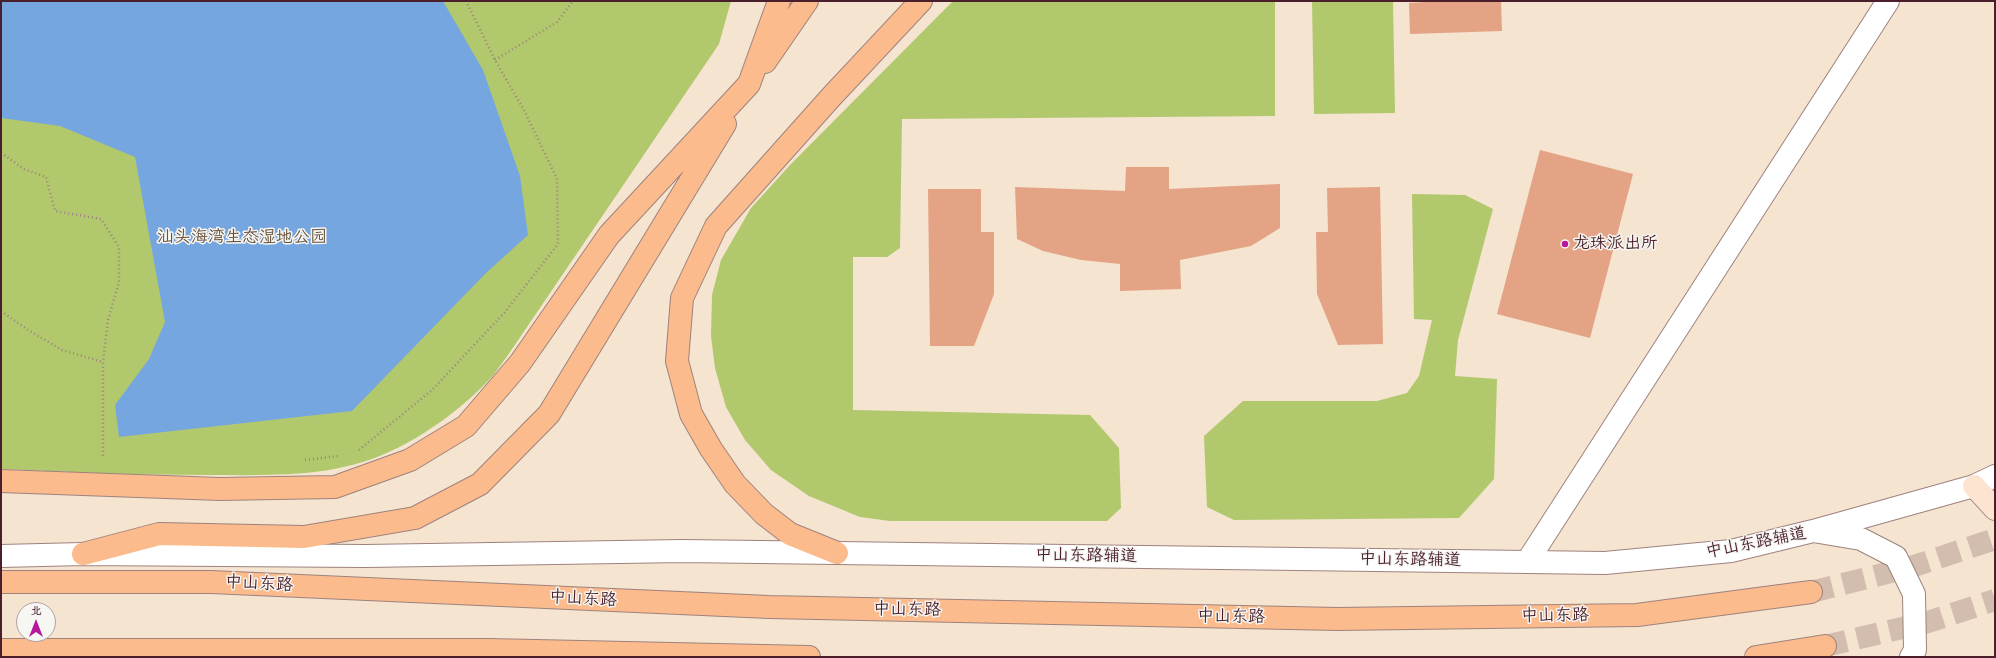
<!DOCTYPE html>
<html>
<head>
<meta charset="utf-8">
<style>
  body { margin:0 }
  #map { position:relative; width:1996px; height:658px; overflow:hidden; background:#f4e4d0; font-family:Itim,"LXGW WenKai TC",sans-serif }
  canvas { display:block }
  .frame { position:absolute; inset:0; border:2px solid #4a1f2b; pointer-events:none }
  .north { position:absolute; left:16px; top:602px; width:40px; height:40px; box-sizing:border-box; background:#f6f6f2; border:1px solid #b1a0a2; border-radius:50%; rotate:0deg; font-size:11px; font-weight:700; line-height:16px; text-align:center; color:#4a1f2b }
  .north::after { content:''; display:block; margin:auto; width:14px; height:18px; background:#b5179e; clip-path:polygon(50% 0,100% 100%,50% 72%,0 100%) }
</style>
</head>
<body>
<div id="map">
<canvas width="1996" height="658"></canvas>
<div class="frame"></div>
<div class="north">北</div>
</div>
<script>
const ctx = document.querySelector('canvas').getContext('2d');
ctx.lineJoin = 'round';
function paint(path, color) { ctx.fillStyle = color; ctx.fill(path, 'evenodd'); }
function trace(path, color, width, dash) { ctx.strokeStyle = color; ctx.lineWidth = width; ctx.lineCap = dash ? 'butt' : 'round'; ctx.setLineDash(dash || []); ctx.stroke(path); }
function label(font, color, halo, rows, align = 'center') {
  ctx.font = font + ' Itim,"LXGW WenKai TC",sans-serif'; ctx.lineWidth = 3; ctx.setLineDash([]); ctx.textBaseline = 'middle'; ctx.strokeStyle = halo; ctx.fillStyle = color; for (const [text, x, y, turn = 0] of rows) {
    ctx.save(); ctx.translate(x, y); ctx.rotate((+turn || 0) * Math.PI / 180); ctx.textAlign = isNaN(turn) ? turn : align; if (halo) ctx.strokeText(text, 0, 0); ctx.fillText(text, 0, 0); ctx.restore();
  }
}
const green = new Path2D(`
  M1,1H731L719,44L508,355C501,364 495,374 487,382C452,418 401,453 352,465C307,477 254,475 207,475C138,475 70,472 1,469Z
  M953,1H1275V116L902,119L900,248L887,257H853V410L1090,415L1119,448L1121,508L1107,521H890L860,517L809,496L771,470L745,440L726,407L715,368L711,336L712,295L721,260L751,208L790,165Z
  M1312,1H1393L1395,113L1314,114Z
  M1412,194L1465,195L1493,209L1458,340L1455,376L1497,379L1494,479L1459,518L1234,520L1207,507L1204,436L1243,401H1377L1407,393L1419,376L1432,320L1414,319Z`);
const water = new Path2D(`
  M1,1H443L483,70L520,176L528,235L486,273L352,411L119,437L115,405L149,359L165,322L135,157L60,126L1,118Z`);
const building = new Path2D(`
  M1441,1H1501L1502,31L1410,34L1409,3Z
  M1540,150L1633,174L1590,338L1497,314Z
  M1126,167H1169V189L1280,184V228L1251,246L1180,260L1181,289L1120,291V264L1081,260L1043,251L1017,239L1015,187L1125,191Z
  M1380,187L1383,344L1338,345L1317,294L1316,232H1328L1327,188Z
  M928,189H981V232H994V294L974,346H930Z`);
const trunkTunnel = new Path2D(`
  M1811,592L1911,567L1995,539
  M1825,646L1928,622L1995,600`);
const path = new Path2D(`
  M495,60L557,22L573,1
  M1,153L24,169L46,177L55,211L101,219L119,247V282L108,320L103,362
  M1,311L28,330L62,350L103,362V458
  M359,450L432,390L505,312L558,244L557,179L525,112L495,60L466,1
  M305,460L339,456`);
const minor = new Path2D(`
  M1527,562L1888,1`);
const tertiary = new Path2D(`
  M1819,532L1861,539L1896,557L1914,594L1915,650L1911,657
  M1,556L83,554L365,556L683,551L1605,563L1731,551L1813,531L1974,486L1995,476`);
const secondary = new Path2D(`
  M1974,486L1995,509`);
const trunk = new Path2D(`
  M1,582H211L769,607L1337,619L1637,615L1811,592
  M1,650H490L809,657
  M1756,657L1825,646`);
const motorway = new Path2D(`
  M765,62L807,1
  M1,481L220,489L335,487L410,460L466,426L520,363L609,235L749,84L779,1
  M837,553L790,534L764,514L735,484L711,449L691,414L677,361L682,298L716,226L832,96L921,1
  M83,554L159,534L304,537L415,518L480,484L549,414L725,124`);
const markers = [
  [1565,244,4,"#b5179e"]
];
const parkNames = [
  ["汕头海湾生态湿地公园",242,238]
];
const poiNames = [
  ["龙珠派出所",1573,244]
];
const streetNames = [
  ["中山东路辅道",1756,543,-11],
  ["中山东路辅道",1086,556,1],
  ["中山东路辅道",1410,560,1],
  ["中山东路",259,584,3],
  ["中山东路",583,599,3],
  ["中山东路",907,610,1],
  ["中山东路",1555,616,-1],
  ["中山东路",1231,617,1]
];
paint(green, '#b1c86d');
paint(water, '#76a6e0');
paint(building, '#e3a384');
trace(trunkTunnel, '#d2bdaf', 22, [22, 11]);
trace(minor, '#9f827e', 24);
trace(tertiary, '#9f827e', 24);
trace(secondary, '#9f827e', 24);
trace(trunk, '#9f827e', 24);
trace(motorway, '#9f827e', 24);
trace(path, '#9f827e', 2.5, [1, 3]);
trace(minor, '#fff', 22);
trace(tertiary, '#fff', 22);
trace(secondary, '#fde4d1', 22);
trace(trunk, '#fbbb8c', 22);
trace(motorway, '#fbbb8c', 22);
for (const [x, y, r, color] of markers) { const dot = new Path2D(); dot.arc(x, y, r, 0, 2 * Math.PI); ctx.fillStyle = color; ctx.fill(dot); trace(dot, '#f6f6f2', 1.5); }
label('17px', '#69523f', '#f6f6f2', parkNames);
label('17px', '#4a1f2b', '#f6f6f2', poiNames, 'left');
label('17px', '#4a1f2b', '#f6f6f2', streetNames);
</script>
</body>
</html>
